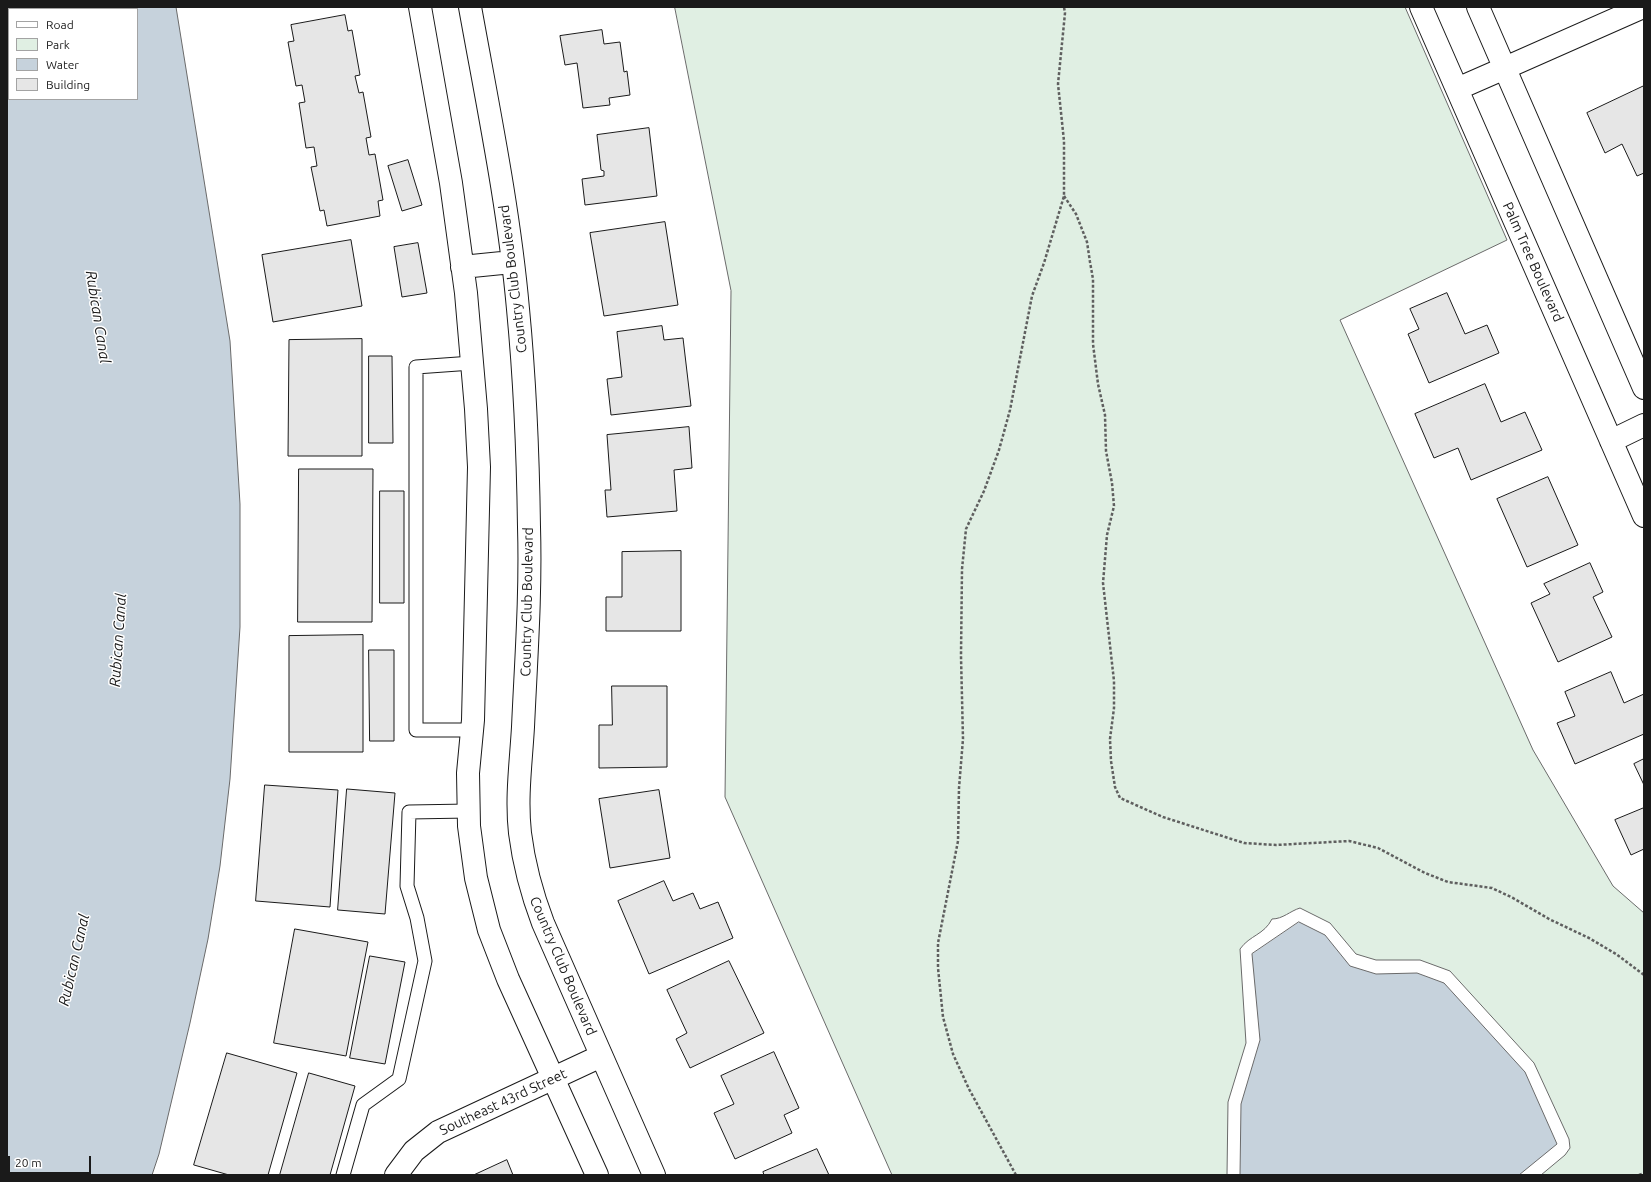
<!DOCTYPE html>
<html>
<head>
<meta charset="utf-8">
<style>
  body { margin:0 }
  #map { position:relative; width:1651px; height:1182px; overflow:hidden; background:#fff; font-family:Ubuntu,sans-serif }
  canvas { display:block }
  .frame { position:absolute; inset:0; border:8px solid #1a1a1a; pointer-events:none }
  .legend { position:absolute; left:8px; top:8px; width:130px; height:92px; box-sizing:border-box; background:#fff; border:1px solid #a3a3a3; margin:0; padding:5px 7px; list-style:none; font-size:12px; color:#1a1a1a }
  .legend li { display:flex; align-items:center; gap:8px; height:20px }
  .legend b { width:20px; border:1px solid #a3a3a3 }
  .scale { position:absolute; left:8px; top:1156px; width:83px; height:18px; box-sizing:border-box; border:2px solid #1a1a1a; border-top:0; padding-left:5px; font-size:12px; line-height:14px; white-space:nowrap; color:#1a1a1a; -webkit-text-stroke:3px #fff; paint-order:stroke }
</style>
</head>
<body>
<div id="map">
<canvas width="1651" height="1182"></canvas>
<div class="frame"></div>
<ul class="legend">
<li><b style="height:5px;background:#fff"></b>Road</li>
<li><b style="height:11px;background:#e0efe3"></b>Park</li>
<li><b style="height:11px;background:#c6d2dc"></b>Water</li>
<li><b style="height:11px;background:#e6e6e6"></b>Building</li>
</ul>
<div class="scale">20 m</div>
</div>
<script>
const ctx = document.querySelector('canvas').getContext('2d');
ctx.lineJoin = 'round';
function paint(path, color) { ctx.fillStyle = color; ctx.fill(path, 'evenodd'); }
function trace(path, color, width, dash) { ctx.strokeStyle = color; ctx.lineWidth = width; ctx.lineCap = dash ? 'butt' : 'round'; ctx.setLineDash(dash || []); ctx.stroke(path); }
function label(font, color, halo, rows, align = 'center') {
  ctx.font = font + ' Ubuntu,sans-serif'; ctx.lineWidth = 3; ctx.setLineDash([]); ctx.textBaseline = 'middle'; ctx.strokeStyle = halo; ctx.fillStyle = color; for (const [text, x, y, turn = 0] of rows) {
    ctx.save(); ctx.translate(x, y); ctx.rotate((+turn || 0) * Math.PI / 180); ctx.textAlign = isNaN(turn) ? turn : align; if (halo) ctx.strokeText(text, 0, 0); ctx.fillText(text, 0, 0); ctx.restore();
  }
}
const green = new Path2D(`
  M675,7H1405L1507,240L1340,320L1533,750L1613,886L1644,913V1175H1541L1565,1155L1570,1148L1569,1139L1534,1063L1450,971L1420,960H1376L1356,954L1330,923L1300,908C1290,911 1283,919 1272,919C1264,935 1250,935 1240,949L1246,1043L1228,1102L1227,1175H892L725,797L731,291Z`);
const water = new Path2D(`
  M7,7H176L230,341L240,504V627L230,779L220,866L208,939L190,1023L159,1154L152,1175H7ZM9,9H137V99H9Z
  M1299,922L1325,935L1350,966L1376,974L1417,973L1444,983L1525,1072L1557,1144L1519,1175H1240L1241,1104L1260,1040L1252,954Z`);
const building = new Path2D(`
  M345,15L348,31L352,30L360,75L355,76L359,93L363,92L371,137L366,138L369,155L375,154L383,200L378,201L380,216L327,226L324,210L320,211L311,167L317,166L314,147L306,148L299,103L305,102L302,85L296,86L288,42L294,41L291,25Z
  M602,30L604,44L620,42L624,72L627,71L630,95L609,98L610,105L583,108L577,63L565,65L560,36Z
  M1644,86V173L1637,176L1622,144L1605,153L1587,113Z
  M649,128L657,196L585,205L582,179L604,176V171L601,170L597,135Z
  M408,160L422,205L402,211L388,166Z
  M665,222L678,305L604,316L590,233Z
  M351,240L362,306L273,322L262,255Z
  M418,243L427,293L402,297L394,247Z
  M1447,293L1465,334L1487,325L1499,353L1429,383L1408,334L1419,329L1410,309Z
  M662,326L664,340L683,338L691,406L611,415L607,379L622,377L617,332Z
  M362,339V456H288L289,340Z
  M369,356H392L393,443H369Z
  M1485,384L1501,422L1525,412L1542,450L1471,480L1458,448L1434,458L1415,414Z
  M689,427L692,468L674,470L677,511L607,517L605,490H611L607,435Z
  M299,469H373L372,622H298Z
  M1548,477L1578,545L1527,567L1497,499Z
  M380,491H404V603H380Z
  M681,551V631H606V597H622V552Z
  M1590,563L1603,592L1593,597L1612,637L1558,662L1531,603L1550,594L1544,584Z
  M363,635V752H289V636Z
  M369,650H394V741H370Z
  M1611,672L1624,703L1644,694V734L1575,764L1557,723L1575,716L1565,692Z
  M612,686H667V767L599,768V725H612Z
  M1644,759V785L1634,764Z
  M265,785L338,790L330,907L256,901Z
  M347,789L395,793L385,914L338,910Z
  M659,790L670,858L610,868L599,799Z
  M1644,808V849L1631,855L1615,820Z
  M664,881L673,901L693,893L700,909L718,902L733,938L649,974L618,901Z
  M295,929L368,942L346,1056L274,1043Z
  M370,956L405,962L385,1064L350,1058Z
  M729,961L764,1033L690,1068L676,1039L687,1033L667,990Z
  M774,1052L799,1108L784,1115L792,1133L735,1159L714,1113L734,1104L721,1076Z
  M227,1053L297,1073L268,1175H229L194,1165Z
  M309,1073L355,1086L330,1175H280Z
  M817,1149L829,1175H764L763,1172Z
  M507,1160L513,1175H474Z`);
const path = new Path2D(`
  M1064,196L1076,214L1087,242L1090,262L1093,279V344L1098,384L1105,415L1106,451L1112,483L1114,506L1107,535L1103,583L1114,681V708L1110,739L1111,761L1115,787L1120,798L1163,817L1244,843L1276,845L1349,841L1378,848L1425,873L1448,882L1492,888L1513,898L1549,919L1589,938L1616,954L1644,975
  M1016,1175L969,1089L953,1054L943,1017L938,968V943L958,841L959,788L963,739L961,656L962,569L966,529L984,491L999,450L1010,410L1032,296L1044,263L1064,196V141L1058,84L1065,13L1064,7
  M1639,1175L1644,1173`);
const lane = new Path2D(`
  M472,730H416V367L472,363
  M343,1175L363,1105L399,1079L425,961L417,918L407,886L409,812L469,811`);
const street = new Path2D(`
  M1505,68L1643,7
  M396,1175L414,1151L438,1132L601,1056`);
const secondary = new Path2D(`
  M420,7L451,183L466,293L476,409L479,467L473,720L468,773L469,826L476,878L489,930L508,979L597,1175
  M470,7C488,107 509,208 518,309C525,382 528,455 529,527C531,594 526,660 523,727C521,762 516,798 520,833C524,865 532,894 543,923L654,1175
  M1421,7L1644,516
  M1478,7L1644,388
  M1457,89L1505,68
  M462,267L512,262
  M1611,441L1644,425`);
const streetNames = [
  ["Palm Tree Boulevard",1533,262,66],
  ["Country Club Boulevard",513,279,-97],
  ["Country Club Boulevard",527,602,-89],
  ["Country Club Boulevard",563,966,67],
  ["Southeast 43rd Street",503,1102,-25]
];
const waterNames = [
  ["Rubican Canal",98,317,81],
  ["Rubican Canal",118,640,-86],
  ["Rubican Canal",74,960,-77]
];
paint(green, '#e0efe3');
trace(green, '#6a6a6a', 1);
paint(water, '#c6d2dc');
trace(water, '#6a6a6a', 1);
paint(building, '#e6e6e6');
trace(building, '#1a1a1a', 1);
trace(lane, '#1a1a1a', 15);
trace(street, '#1a1a1a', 24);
trace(secondary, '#1a1a1a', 24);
trace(path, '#5f5f5f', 2.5, [3, 2]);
trace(lane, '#fff', 13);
trace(street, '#fff', 22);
trace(secondary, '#fff', 22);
label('14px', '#1a1a1a', '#fff', streetNames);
label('italic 15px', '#1a1a1a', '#fff', waterNames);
</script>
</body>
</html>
